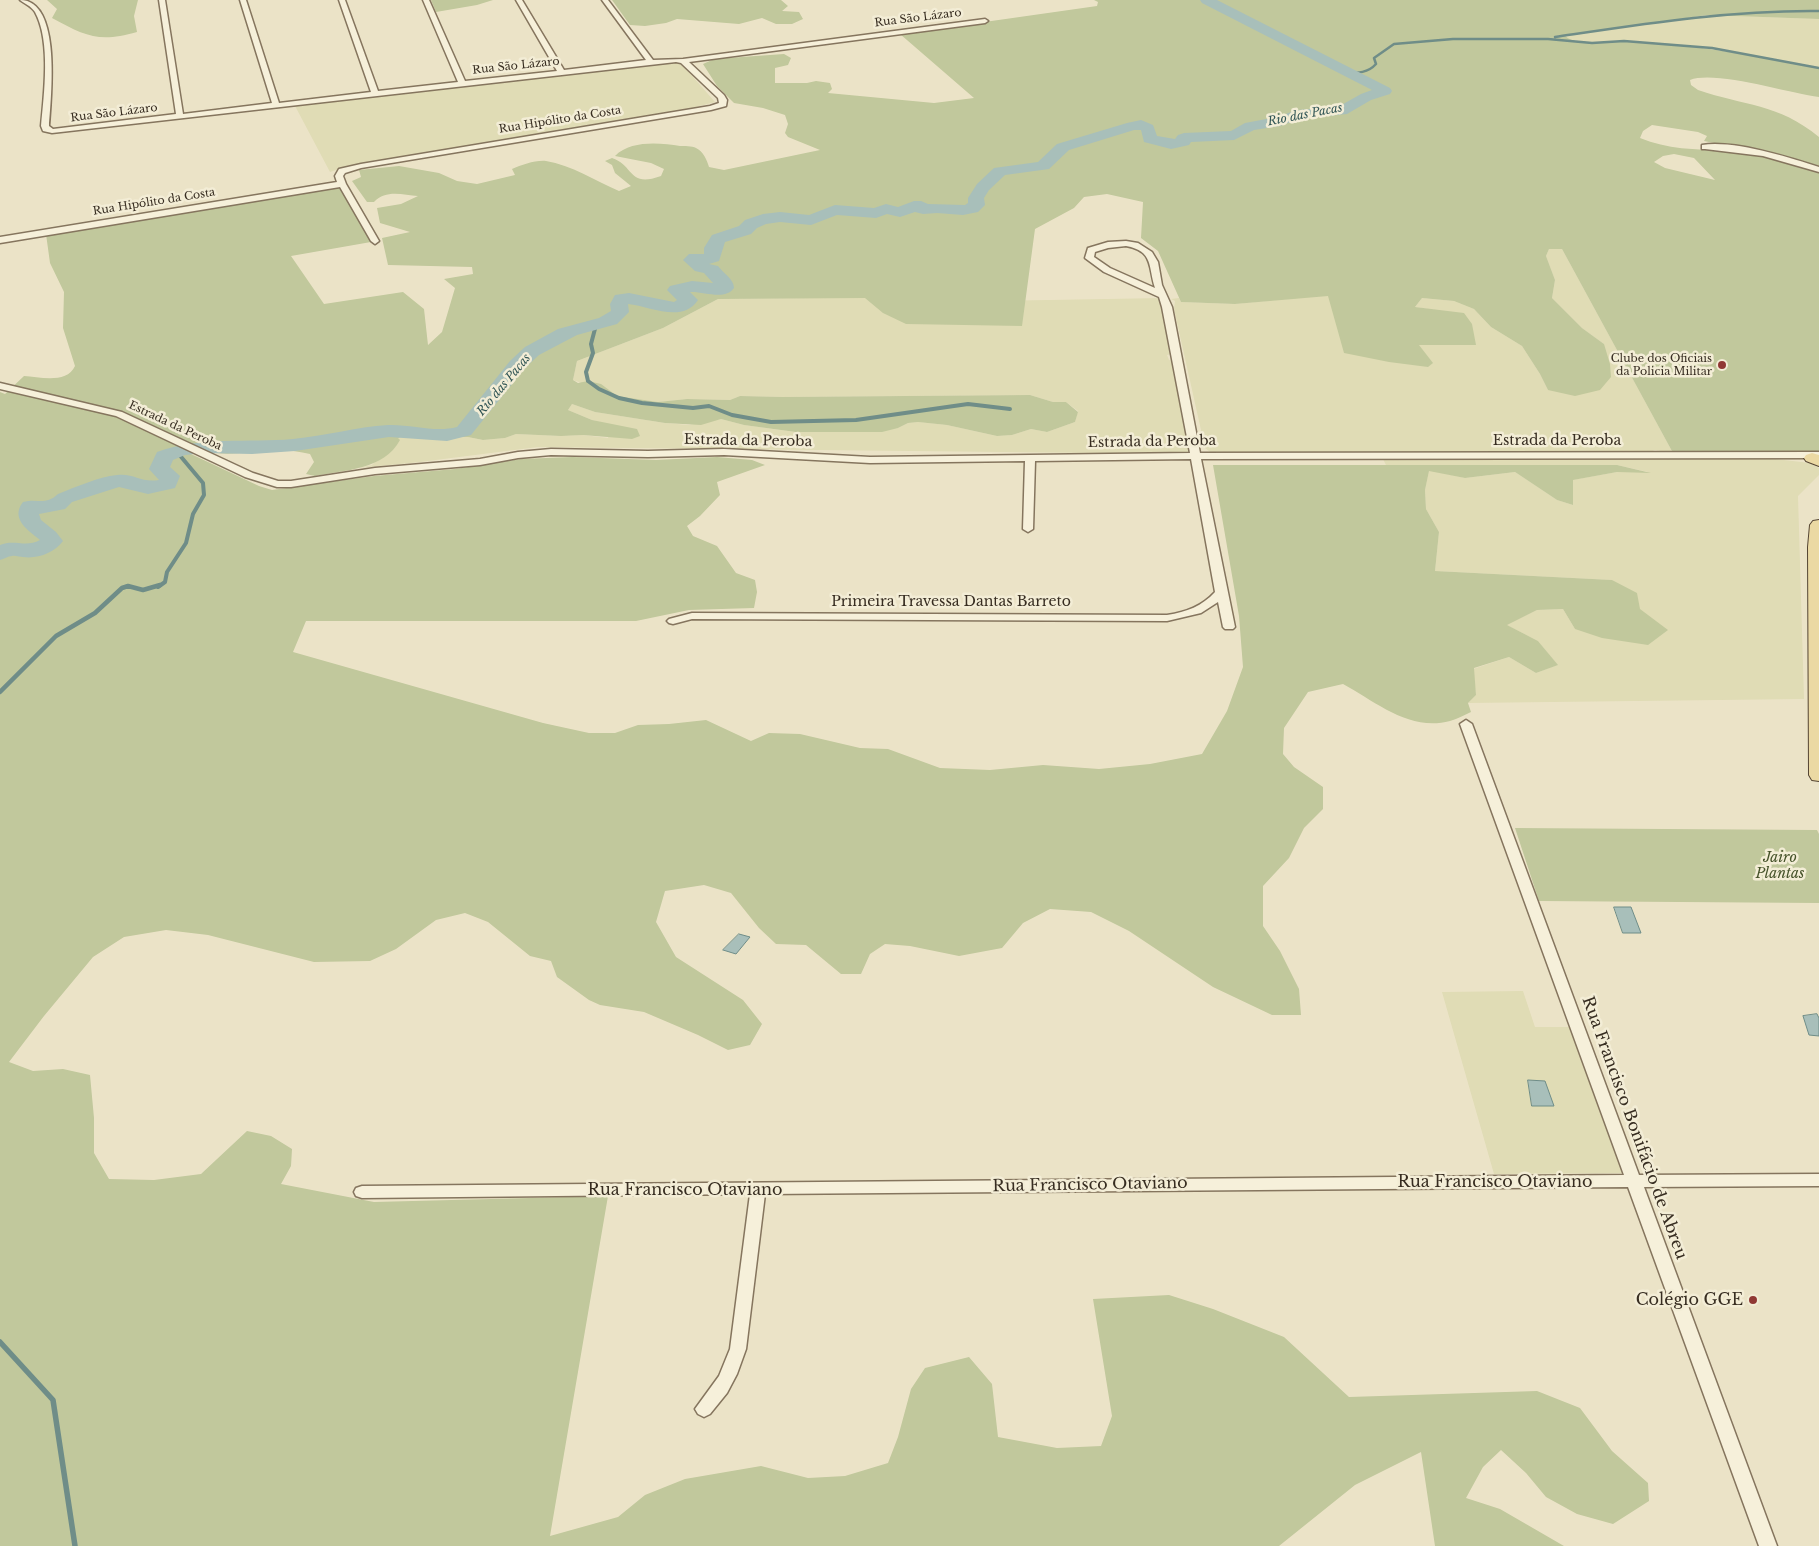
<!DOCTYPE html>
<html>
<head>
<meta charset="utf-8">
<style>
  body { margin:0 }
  canvas { display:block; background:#ebe3c7 }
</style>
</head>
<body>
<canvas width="1819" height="1546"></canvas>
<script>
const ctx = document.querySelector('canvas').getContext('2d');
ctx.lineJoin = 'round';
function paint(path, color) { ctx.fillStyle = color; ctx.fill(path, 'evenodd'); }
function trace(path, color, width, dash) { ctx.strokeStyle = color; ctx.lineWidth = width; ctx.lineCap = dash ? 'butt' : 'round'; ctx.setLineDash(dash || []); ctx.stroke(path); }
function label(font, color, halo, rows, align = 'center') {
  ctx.font = font + ' "Libre Baskerville",serif'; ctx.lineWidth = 5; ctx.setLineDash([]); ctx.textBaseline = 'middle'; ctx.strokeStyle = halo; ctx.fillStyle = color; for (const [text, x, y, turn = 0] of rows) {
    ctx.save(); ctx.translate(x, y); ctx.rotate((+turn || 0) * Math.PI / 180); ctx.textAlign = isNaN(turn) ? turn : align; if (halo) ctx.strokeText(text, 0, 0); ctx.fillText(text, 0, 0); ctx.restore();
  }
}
const farmland = new Path2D(`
  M1707,15L1819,19V68L1712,48L1624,41L1583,43L1575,42L1564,36Z
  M679,61L715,102L688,109L345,167L330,172L294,104Z
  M1549,249H1562L1673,453L1655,450L1646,453H1217L1210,452L1205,448L1174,309L1175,301L1171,299L1179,298L1181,302L1235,304L1328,295L1427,367L1432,363L1418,345H1447L1435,310L1415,307L1422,298L1454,301L1474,309L1491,327L1522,346L1540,374L1548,390L1604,344L1582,328L1552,298L1555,280L1546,256Z
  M899,297L934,302L1163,298L1172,354L1167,355L1169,360L1175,362L1191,454L538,447L420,462L359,468L372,465L397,438L403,436L468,437L483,440L505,438L516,434L561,436L583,435L608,438L609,424L592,420L568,410L572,404L595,412L665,423L689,425L721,419L744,425L796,432L898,428L908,423L918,422L947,425L997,436L1012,435L1031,429L1047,432L1075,422L1078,411L1066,402H1053L1030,395L783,397L740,396L730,400L687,399L658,402L617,396L573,380L577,361L663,328L718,299Z
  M1766,458L1810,463L1819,468V475L1798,496L1804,699L1468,703L1476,695L1473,669L1509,657L1536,673L1557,665L1538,641L1506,625L1537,610L1563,609L1575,629L1640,609L1612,580L1435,571L1439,532L1426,509L1425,490L1429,470L1465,478L1515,472L1557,500L1573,505L1572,480L1617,472H1648L1617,465H1386L1383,459Z
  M1523,991L1535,1027H1573L1624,1173L1494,1174L1442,992Z`);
const green = new Path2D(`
  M47,0H138L134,16L137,32C99,43 85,36 52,18L57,9Z
  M431,0H493L477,5L436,12Z
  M612,0H781L788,6L782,11L799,12L803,19L792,24H776L762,18L739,24L677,19L666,23L645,26L630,25Z
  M1094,0H1819V19L1707,15L1565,36C1582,49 1608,40 1629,41C1693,45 1756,55 1819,68V97C1788,93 1715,70 1690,80L1691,85L1698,90C1744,106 1778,103 1819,137V452L1673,453L1562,249H1549L1546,256L1555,280L1552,298L1582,328L1604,344L1610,364L1611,377L1600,390L1575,396L1548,390L1540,374L1522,346L1491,327L1474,309L1454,301L1422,298L1415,307L1464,313L1472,324L1476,345H1419L1433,363L1428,367L1389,362L1344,353L1328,296L1235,304L1181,302L1158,251L1141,238L1143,202L1107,194L1084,197L1074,208L1035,229L1022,326L906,324L883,313L865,298L718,299L663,328L577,361L573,380L578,383L588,381L601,384L617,396L658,402L687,399L730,400L740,396L783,397L1030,395L1053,402H1066L1078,412L1075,422L1047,432L1031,429L1012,435L997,436L947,425L918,422L908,423L898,428L882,432H796L744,425L721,419L701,425L665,423L595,412L572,404L568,410L592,420L637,429L640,436L632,439L583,435L561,436L516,434L505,438L483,440L468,437L403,436L398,438L400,440C384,470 344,470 315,476L306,474L314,462L310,454C300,452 290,450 279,449C254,448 218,463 197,444L176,447L259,486L272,490L374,476L455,469L521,459L572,457L656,460L717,457L752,460L765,465L717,482L720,495L700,516L687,526L693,536L717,546L736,573L755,580L757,592L754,608L689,610L636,621H306L293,652L543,723L589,733H615L638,725L669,724L706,720L751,741L769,733L800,734L860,748L888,749L940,768L990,770L1043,765L1099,769L1150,764L1202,754L1227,711L1243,667L1239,616L1213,465H1617L1651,473L1617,472L1573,480V505L1557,500L1515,472L1465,478L1429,471L1425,490L1426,509L1439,532L1435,571L1612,580L1637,593L1640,609L1668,630L1648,645L1602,638L1575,629L1563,609L1537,610L1507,625L1538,641L1558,665L1536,673L1509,657L1474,668L1476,695L1468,703L1471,712C1464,715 1457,719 1450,721C1410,732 1376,702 1343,684L1308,692L1284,728L1283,754L1294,767L1323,787V809L1304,828L1289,858L1263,886V926L1280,951L1299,989L1301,1015H1272L1213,987L1129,931L1091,912L1050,909L1023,923L1002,948L959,956L910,946L885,944L870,954L861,974H841L806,945L776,944L759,928L731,893L704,885L665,891L656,922L676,957L743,1000L762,1024L750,1045L728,1050L698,1035L644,1012L600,1005L589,1000L557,977L551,961L530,956L488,922L465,913L436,920L396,949L370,961L314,962L208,935L166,930L124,937L93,957L44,1016L9,1062L33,1071L63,1069L90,1075L94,1118V1153L109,1179L154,1180L201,1174L247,1131L271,1136L292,1149L291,1166L281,1184L374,1202L608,1196L550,1536L618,1517L645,1495L685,1479L761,1466L808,1478L845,1476L888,1463L898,1437L911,1389L925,1368L969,1357L992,1384L998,1437L1057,1448L1101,1446L1112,1416L1093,1299L1169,1295L1213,1309L1284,1337L1349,1397L1537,1391L1580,1408L1612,1451L1648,1483L1649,1501L1613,1524L1577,1514L1546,1497L1526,1473L1501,1450L1483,1467L1466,1498L1500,1509L1564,1546H1435L1421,1452L1355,1485L1279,1546H0V392L5,394L24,376C40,377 67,384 75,366L63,328L64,292L50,263L46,234L340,186L371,242L291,256L324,304L403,292L424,309L428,345L442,332L455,288L444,279L473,274L472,267L388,265L382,238L410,232L380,223L377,208L401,204L418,196C403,195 386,189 374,202H367L352,181L361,177L359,170L399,166L439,173L457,181L477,184L515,175L512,169C522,165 535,160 546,161C571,165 596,181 619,191L631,186L615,173L612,165L605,161L612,158C635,166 628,188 661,176L664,169L651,163L615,156C631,140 660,143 680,146C684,146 692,146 696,148C703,151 707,160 709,167L724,170L820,150L788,137L785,133L788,124L785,115L763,108L734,103L717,86L703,64L714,59L784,54L791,58L788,65L775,68V83H807L816,81L830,83L832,89L828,93L934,103L974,98L900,34L1097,6L1098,2ZM1652,125L1698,132L1707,136L1704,141L1724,145V150C1696,150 1667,149 1640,138L1643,131ZM1674,154L1694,158L1715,180L1665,168L1654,162L1663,156Z
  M1515,828L1817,830L1819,834V903L1539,901Z`);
const water = new Path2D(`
  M1614,907H1631L1641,933H1623Z
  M739,934L750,937L736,954L723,950Z
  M1817,1014L1819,1018V1036L1809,1035L1803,1016Z
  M1528,1080L1545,1081L1554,1106H1532Z`);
const streamFar3 = new Path2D(`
  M1555,37C1643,24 1730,10 1819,11
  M1346,73C1358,73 1368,73 1376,64L1374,58L1394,44L1453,39H1548L1592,43L1624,41L1712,48L1819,68`);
const streamFar2 = new Path2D(`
  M596,325L591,344L593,353L586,372L588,381L599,389L619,398L642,403L693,408L709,406L732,415L771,422L856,420L968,404L1010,409
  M126,587H130
  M158,587L165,582L167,572L186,543L193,514L204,495L203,483L177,452`);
const streamFar1 = new Path2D(`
  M0,692L56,636L95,613L122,588L128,586L143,590L160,585`);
const stream = new Path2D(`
  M0,1342L53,1400L75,1546`);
const river = new Path2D(`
  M1200,0H1217L1390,88L1392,91L1390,94L1371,100L1347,114L1299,119L1280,126L1254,130L1234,140L1191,142L1189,145L1171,149L1144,142L1141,130H1134L1069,150L1049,169L1005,175L989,190L984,198L985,205L978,212L963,215L937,213L923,214L915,212L900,217L887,214L876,218L837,215L811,225L780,222L766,224L757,228L751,234L725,242L719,261L709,264L718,266C723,273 734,279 734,288C725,301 703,291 690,292L698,300C682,324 650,306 628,304L629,312L617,324L577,335L539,355L524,369L471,435L447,441L389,437L295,451L252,454L205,453L185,455L173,460L170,467L180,476L175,488L148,494L119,487L72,502L65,509L39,514L41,520L56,532L63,541C54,553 38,559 23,557C20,557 15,555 12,556C8,556 4,559 0,560V545C14,539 26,548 40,540C28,530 10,519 23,502C38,498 45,506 58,494C76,487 98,477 117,475C135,473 140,483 159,480L149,469L157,452C201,436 248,443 293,439C325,436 356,427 388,425C411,424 435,433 457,427L510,361L525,347L558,329L599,318L611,311L610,304L615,295L629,293L674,302L677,300L667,290L670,286L692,281L713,283L704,273L695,271L683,260L689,254H704V248L712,235L739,226L745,220L763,214L780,212L809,215L835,205L874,208L886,204L898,207L914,201H921L928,204L965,205L968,203V198L977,184L994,168L1038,162L1057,144L1127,123L1141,120L1153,125L1157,136L1175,139L1178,135L1184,133L1231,131L1245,123L1277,117L1297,110L1338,107L1361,94L1372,90L1202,3Z`);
const minor = new Path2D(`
  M20,0C62,0 51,97 49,126L53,129L176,114L159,0H165L183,114L272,103L240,0H246L279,103L371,92L339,0H345L378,91L458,82L423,0H429L465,81L557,71L516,0H522L564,70L646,60L602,0H608L653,60L683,59L985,19L988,21L985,23L689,62L724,95L727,100L726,106L711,110L361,168L345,173L343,176L346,184L379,241L375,244L371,241L340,187L0,243V237L337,182L335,176L339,169L361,164L710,106L719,103L718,98L681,63L676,62L52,133L43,131L41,126C44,94 51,41 35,12C31,6 25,4 20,0Z
  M1702,145C1734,140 1788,157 1819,167V172L1763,156L1705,149H1702Z
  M1126,241L1138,243L1152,252L1158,262L1162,285L1172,307L1200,453L1819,452V458L1201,459L1235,627L1233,629H1225L1223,627L1218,602L1201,613L1167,621L692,619L673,624L669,623L667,621L669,619L692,613L1167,615C1187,612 1202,606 1215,592L1191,459L1035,461L1033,529L1028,532L1023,529L1025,461L870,463L724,455L648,457L551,455L518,458L480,465L375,474L291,487H277L245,477L116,416L0,389V383L122,412L253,473L278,481H291L375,468L480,459L518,452L551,449L648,451L724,449L870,457L1190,453L1162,307L1159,297L1104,272L1085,258L1088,248L1108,242ZM1126,246C1154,251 1148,267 1155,288L1110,268L1094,257L1095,252L1108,248Z
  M1466,720L1472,724L1639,1175L1819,1174V1186L1644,1187L1777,1546H1759L1628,1187L765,1194L746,1349L737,1374L727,1393L710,1414L704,1417L698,1414L695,1409L719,1376L730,1349L750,1194L362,1198L356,1196L354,1192L356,1188L362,1186L1624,1175L1460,724Z`);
const primary = new Path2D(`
  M1812,453L1819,455V466L1806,461L1804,458L1806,455Z
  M1819,520V781L1812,780L1809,775L1808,547L1810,525L1813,521Z`);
const markers = [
  [1722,365,5,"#903833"],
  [1753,1300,5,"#903833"]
];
const farStreetnames = [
  ["Rua São Lázaro",918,18,-7],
  ["Rua São Lázaro",516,66,-6],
  ["Rua São Lázaro",114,113,-7],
  ["Rua Hipólito da Costa",560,120,-9],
  ["Rua Hipólito da Costa",154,202,-9],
  ["Estrada da Peroba",175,426,25]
];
const farPoinames = [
  ["Clube dos Oficiais",1712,359],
  ["da Policia Militar",1712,372]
];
const farWaternames = [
  ["Rio das Pacas",1305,115,-11],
  ["Rio das Pacas",504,385,-50]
];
const streetNames = [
  ["Estrada da Peroba",748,441,1],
  ["Estrada da Peroba",1557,441],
  ["Estrada da Peroba",1152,442,-1],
  ["Primeira Travessa Dantas Barreto",951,602]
];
const parkNames = [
  ["Jairo",1780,858],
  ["Plantas",1780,874]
];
const nearStreetnames = [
  ["Rua Francisco Bonifácio de Abreu",1634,1128,70],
  ["Rua Francisco Otaviano",1495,1182],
  ["Rua Francisco Otaviano",1090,1185,-1],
  ["Rua Francisco Otaviano",685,1190]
];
const nearPoinames = [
  ["Colégio GGE",1743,1300]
];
paint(farmland, '#e0dcb5');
paint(green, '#c1c89c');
paint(water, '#a8bfba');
trace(water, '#6f8d88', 1);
trace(streamFar3, '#6f8d88', 2.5);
trace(streamFar2, '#6f8d88', 4);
trace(streamFar1, '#6f8d88', 4.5);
trace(stream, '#6f8d88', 5.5);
paint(river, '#a8bfba');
trace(minor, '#85755e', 3);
trace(primary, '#544432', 2);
paint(minor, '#f6f0da');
paint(primary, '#ebd9a3');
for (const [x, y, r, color] of markers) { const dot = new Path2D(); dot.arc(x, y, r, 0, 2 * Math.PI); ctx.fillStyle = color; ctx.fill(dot); trace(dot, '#f3edd6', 2); }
label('11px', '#372d21', '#f3edd6', farStreetnames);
label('11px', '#372d21', '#f3edd6', farPoinames, 'right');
label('italic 12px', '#315555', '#f3edd6', farWaternames);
label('14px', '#372d21', '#f3edd6', streetNames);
label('italic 14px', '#455229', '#f3edd6', parkNames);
label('16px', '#372d21', '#f3edd6', nearStreetnames);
label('16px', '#372d21', '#f3edd6', nearPoinames, 'right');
</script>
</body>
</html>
